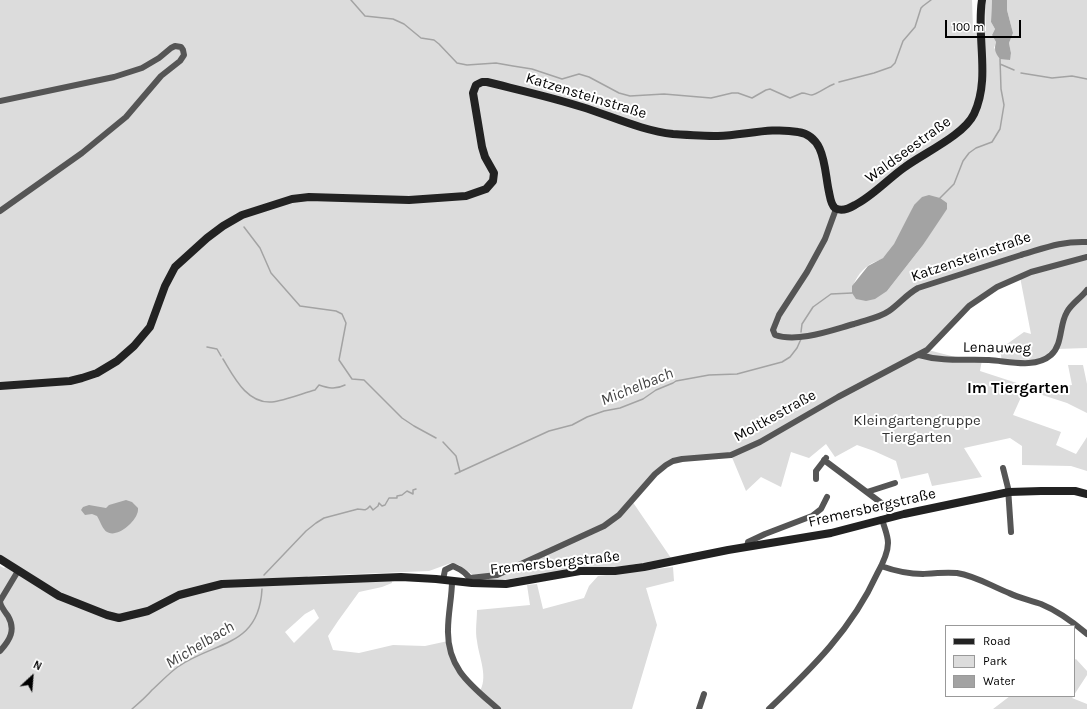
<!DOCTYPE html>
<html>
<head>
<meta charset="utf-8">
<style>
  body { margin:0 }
  #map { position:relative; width:1087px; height:709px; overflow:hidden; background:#fff; font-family:Karla,sans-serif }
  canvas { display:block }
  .legend { position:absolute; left:945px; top:625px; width:130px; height:72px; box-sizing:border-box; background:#fff; border:1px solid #999; margin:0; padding:5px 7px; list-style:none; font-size:12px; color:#000 }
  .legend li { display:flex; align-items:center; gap:8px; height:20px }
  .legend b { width:20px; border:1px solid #999 }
  .north { position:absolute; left:12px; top:657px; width:40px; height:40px; -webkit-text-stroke:3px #fff; paint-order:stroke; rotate:26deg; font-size:11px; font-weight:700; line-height:16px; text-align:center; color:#000 }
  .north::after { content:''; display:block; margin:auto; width:14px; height:18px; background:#000; clip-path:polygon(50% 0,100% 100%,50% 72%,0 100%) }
  .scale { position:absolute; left:945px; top:20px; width:76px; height:18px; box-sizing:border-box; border:2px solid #000; border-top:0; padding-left:5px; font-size:12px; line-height:14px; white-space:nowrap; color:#000; -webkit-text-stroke:3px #fff; paint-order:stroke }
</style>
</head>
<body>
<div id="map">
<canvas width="1087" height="709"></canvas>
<ul class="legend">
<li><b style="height:5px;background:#222"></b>Road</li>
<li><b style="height:11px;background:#dcdcdc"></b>Park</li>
<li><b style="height:11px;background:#a3a3a3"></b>Water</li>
</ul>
<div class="north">N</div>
<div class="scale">100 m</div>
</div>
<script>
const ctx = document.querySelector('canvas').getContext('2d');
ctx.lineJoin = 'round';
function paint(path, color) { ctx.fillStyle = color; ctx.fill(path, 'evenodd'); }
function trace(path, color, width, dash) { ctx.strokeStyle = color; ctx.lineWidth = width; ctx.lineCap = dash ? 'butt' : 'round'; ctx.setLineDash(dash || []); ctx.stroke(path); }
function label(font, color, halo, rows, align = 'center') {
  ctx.font = font + ' Karla,sans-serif'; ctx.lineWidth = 4; ctx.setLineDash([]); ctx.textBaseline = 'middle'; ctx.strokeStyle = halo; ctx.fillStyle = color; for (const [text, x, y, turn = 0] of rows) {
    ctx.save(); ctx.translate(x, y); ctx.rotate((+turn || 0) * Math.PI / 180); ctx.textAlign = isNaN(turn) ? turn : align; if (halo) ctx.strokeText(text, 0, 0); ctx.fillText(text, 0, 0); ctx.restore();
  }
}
const green = new Path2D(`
  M0,0H972L973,29L986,31L985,9L986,0H992L991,22L995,29L992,35L996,42L994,48L1009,60L1011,53L1009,43L1013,33L1007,10V0H1087V348L1056,349L1036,362H1002L1000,349L1024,332L1031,334L1020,277L980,298L928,350L971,361L982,360L980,371L1026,386L1013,415L1061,432L1056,445L1076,454L1087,437V471L1071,466L1022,465V446L1010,438L964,448L982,477L932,486L928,473L901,479L896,461L874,451L857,445L835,457L826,444L809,458L791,452L781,487L761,477L746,491L731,455L673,461L666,465L632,501L671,558L612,568H582L489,582L485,574L473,575L459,565L451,563L429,571L308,576L301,585L391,577L392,583L382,587L359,592L338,621L328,636L333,650L359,653L393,645L425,646L448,641L451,655L479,693C489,677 479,658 477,641C475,631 477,620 477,610L530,605L527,585L537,584L543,609L584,598L589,586L598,576L673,567L674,581L646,588L657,625L632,709H0V566L4,568L11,563L0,556ZM914,205L934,227L923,245L887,291L852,293C852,283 860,271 869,265C873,262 879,261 883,258C896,248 907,219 914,205ZM314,609L319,618L294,643L285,632L305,614Z
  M1068,365H1083L1087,384V413L1067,403L1027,390L1028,385L1054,387L1072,385Z
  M1076,659L1087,671V675L1074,695V660Z
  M1010,696H1074L1072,698L1087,704V709H993Z`);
const water = new Path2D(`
  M992,0H1007V10L1013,33L1009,43L1011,53L1010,60L1000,59C995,53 994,49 996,42L992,35L995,29L991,22Z
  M929,195L940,198L947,203V209L923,245L887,291L875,299L866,301L856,299L852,293V286L868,266L883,258L894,244L914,205L922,197Z
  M126,500L132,502L138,508C138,510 138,512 137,514C134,523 117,538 107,532C103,530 100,521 97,516L92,514L85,515L81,510L83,507L89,505L106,508L109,505Z`);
const stream = new Path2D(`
  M351,0L365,16L393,19L404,24L421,38L434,40L439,44L457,63L467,65L496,63L513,66L532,69L562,79L579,74L589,77L619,93L630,96L664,94L711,98L732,93H738L752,98L766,90L770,89L790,98L802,93C806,93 809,95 812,95C816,95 828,86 834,84
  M1000,64L1014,70
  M1021,73L1052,78L1072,76L1087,79
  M839,82L874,73L891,67L895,63L903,41L915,27L921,8L923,6L931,0
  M940,198L954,184L963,161L969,153L976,148L992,142L1000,129L1004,105L1001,89L1000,59
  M244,227L260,248L271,273L300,306L336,311L342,314L346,323L339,360L352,379L364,380L402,418L414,426L436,438
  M801,332L802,324L813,307L831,294L852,293
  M207,347L217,349L221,356
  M223,359C234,377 247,404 272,402C283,401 304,393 315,390L319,385C328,388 335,390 345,385
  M443,442L456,456L460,472
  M455,474L549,431L572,425L587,417L604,411L620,408L643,399L656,390L673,383L676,381L709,375L737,374L782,362L790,357L797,348L801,339
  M264,575L306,531L316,523L324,518L358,509C364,510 366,511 370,506L373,510L378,506L379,503L382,506L385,505L389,498H397V496L402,495L407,491L413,494V490L416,489
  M132,709C139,703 146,697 152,690C161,682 169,673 179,666C217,641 259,646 262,589`);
const street = new Path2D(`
  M0,101L114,77L142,68L159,58L171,48L175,46L181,47L183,50L184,55L180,61L161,76L126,117L82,153L0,211
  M836,209L825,239L807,272L779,315L773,330L775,335C798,343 832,330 854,324C865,320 879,318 889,311C899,304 907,294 918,288C952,277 987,266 1021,255C1045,248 1061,241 1087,242
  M919,355C943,362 965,359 989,360C1008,361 1035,369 1051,355C1063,344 1059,325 1067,312C1071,304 1081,298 1087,290
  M824,460L884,505L888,510L891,517
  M1003,468L1008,488L1011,532
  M816,479V471L826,458
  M867,492L895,483
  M747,547L748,542L765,534L812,516L821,509L827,497
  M881,566C895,571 909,574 923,574C935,573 946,572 957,573C976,576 991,586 1009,593C1019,598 1030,600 1041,604C1058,611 1073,622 1087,634
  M470,578L497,575L604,526L619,515L655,474L666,465L673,461L682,459L731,455L760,442L838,397L927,350L969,306L997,287L1031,272L1087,257
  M443,580L445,570L453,566C460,569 469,574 471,582
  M452,581C452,597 448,613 448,630C447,669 472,686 498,709
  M0,601L18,571
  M0,602C1,607 5,612 8,616C16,630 10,640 0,651
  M699,709L704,694
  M769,709C812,668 852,629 877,574C882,565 888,553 888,543C888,535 884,527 882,519`);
const secondary = new Path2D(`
  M0,386L70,381L82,378L97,373L117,361L134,346L150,327L165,286L175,267L207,238L223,226L242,215L292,199L309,197L409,200L466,196L486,189L493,181L494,173L485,157L482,147L473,93L476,85L482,82H487C519,90 551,97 582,107C611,116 643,131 673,134C688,135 703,136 718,136C745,135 772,127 798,132C826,136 824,170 829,192C830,197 831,205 835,208C841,212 850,208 855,205C873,196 889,178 905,167C924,153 964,135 974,114C991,78 976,37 982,0
  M0,559L59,596L107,615L119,618L148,611L179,595L222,584L401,577L436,579L472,583L506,584L580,571H615L644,567L728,550L831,533L904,514L1009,492L1041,491H1075L1087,494`);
const streetNames = [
  ["Katzensteinstraße",586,96,17],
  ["Waldseestraße",908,150,-36],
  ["Katzensteinstraße",971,257,-19],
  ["Lenauweg",997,348,1],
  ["Moltkestraße",775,416,-29],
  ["Fremersbergstraße",872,508,-13],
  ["Fremersbergstraße",555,563,-6]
];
const parkNames = [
  ["Kleingartengruppe",917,421],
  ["Tiergarten",917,438]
];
const waterNames = [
  ["Michelbach",637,387,-22],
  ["Michelbach",200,645,-31]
];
const neighbourhoodNames = [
  ["Im Tiergarten",1018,388]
];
paint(green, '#dcdcdc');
paint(water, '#a3a3a3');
trace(stream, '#a3a3a3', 1.5);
trace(street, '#555', 6);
trace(secondary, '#222', 8);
label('15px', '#000', '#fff', streetNames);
label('15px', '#333', '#fff', parkNames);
label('italic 16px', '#444', '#fff', waterNames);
label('bold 16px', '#000', '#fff', neighbourhoodNames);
</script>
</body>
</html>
